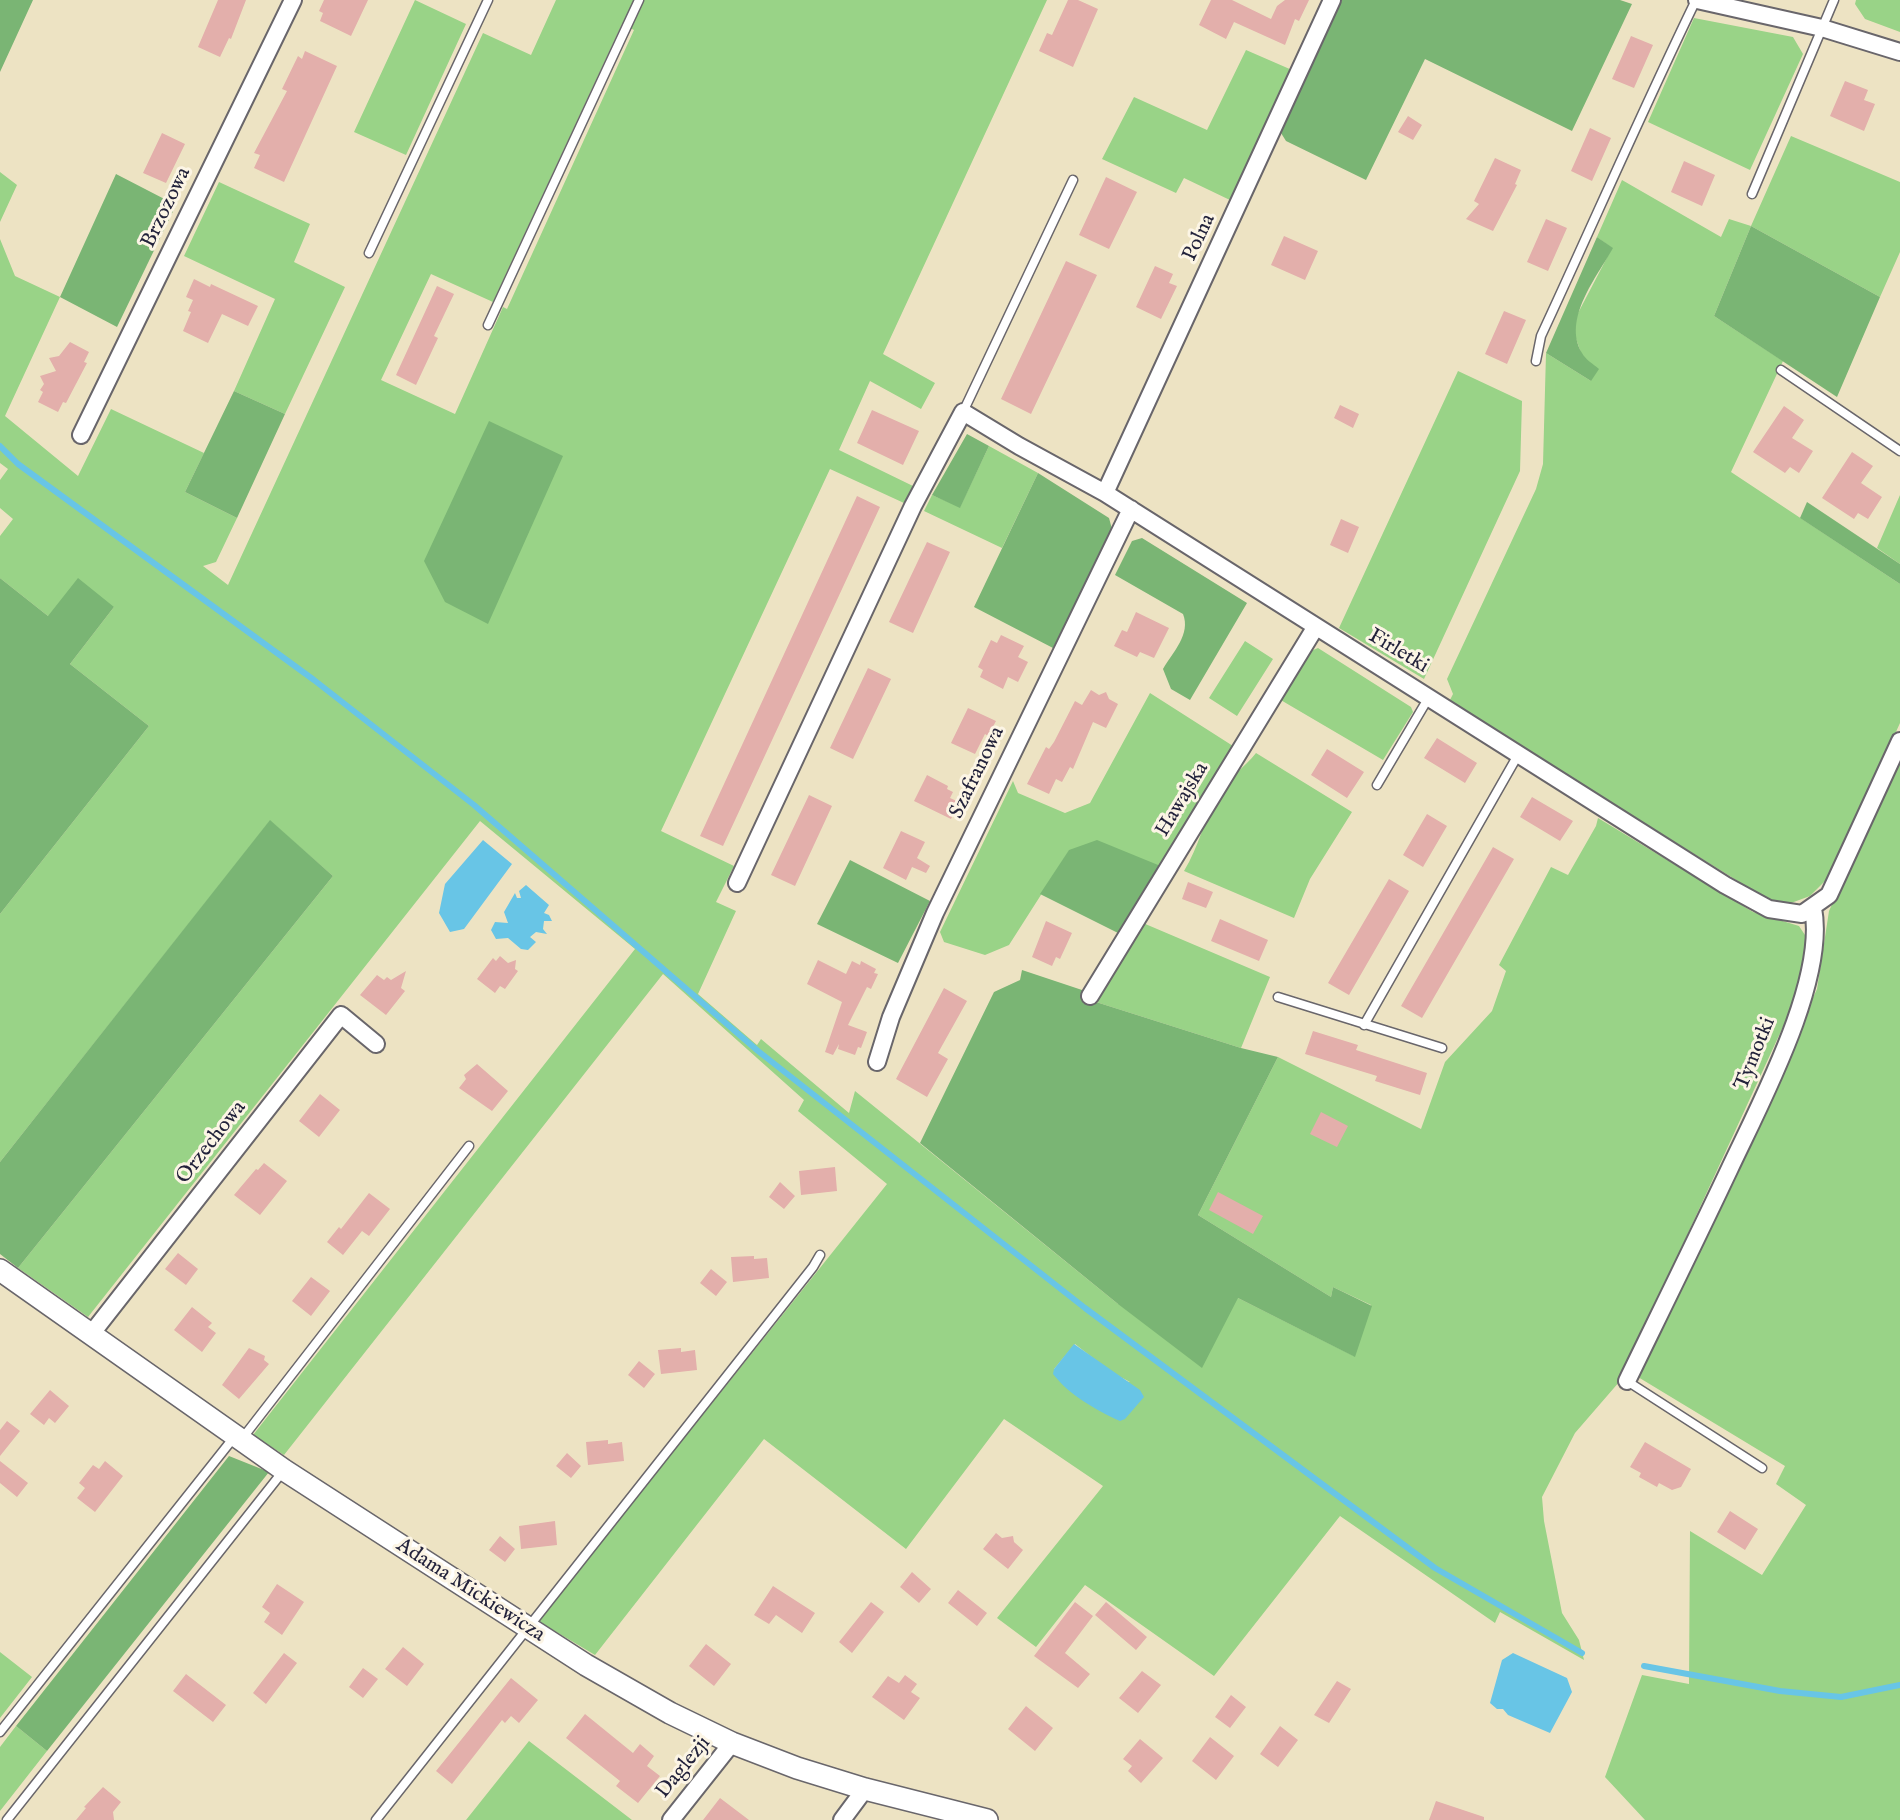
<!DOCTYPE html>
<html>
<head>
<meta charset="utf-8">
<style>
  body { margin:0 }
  canvas { display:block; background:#ede3c3 }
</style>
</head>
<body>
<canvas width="1900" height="1820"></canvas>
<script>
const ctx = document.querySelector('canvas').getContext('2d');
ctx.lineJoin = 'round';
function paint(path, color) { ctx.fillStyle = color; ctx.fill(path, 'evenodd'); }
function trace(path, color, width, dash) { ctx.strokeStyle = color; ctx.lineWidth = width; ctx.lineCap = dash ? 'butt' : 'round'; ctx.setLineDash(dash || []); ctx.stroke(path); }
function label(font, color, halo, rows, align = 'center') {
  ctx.font = font + ' "IM FELL English",serif'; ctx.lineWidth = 6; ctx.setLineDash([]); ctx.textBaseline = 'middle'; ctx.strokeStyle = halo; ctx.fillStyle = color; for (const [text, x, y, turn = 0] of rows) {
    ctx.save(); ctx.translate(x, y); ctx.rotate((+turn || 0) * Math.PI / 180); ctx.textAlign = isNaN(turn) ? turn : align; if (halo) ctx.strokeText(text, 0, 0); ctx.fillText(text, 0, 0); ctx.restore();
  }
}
const green = new Path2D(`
  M415,0L466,24L406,155L354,132Z
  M556,0H1047L883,354L935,383L921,409L870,381L839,450L913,486L904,503L830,469L661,831L734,866L716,902L736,911L698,994L757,1045L761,1039L849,1113L855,1091L1118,1304L1238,1298L1354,1356L1371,1305L1333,1287L1331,1297L1198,1215L1278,1057L1421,1129L1445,1062L1492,1011L1506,971L1499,965L1551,867L1568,875L1596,826L1598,818L1753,912L1799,926L1807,938L1799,992L1620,1381L1575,1433L1542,1497L1544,1521L1562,1613L1579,1640L1584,1660L1500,1612L1495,1623L1340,1516L1214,1676L1085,1585L1036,1647L997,1618L1103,1486L1004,1419L906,1549L764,1439L595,1655L538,1621L887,1184L798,1111L804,1100L663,974L284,1455L253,1435L635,949L480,821L88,1317L18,1268L333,876L270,821L0,1162V914L149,726L70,664L114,607L48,616L0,578V536L13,519L0,508V480L8,469L0,463V239L15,276L60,297L5,416L78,476L111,409L204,453L185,492L237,518L216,562L203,566L228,585L483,33L531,55ZM622,24L634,30L507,309L503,307L455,414L381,380L431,274L493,302ZM1075,1344L1111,1372L1130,1382L1054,1369Z
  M1856,0H1900V32L1865,19L1855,4Z
  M1694,18L1793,37L1803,54L1750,170L1648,122Z
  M1246,50L1292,70L1232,201L1184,178L1176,193L1102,159L1134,97L1207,130Z
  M1791,136L1900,182V252L1880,297L1751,226L1714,316L1783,361L1731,472L1900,584V723L1831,875L1810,896L1791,903L1770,901L1449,702L1453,694L1447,679L1536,489L1543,464L1546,353L1591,381L1574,333L1577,315L1612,248L1597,237L1622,180L1721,237L1729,219L1751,226Z
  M0,172L17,185L0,222Z
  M219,182L310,224L294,262L345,287L285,414L234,391L275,299L184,256Z
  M1458,371L1522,401L1520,471L1424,679L1339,628Z
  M989,446L1038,473L1002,548L924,511L932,495L960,507Z
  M1900,495V564L1877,548Z
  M1245,641L1273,659L1237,716L1209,698Z
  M1318,648L1411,707L1413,712L1383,760L1279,699L1306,653Z
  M1150,693L1233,746L1163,867L1069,851L1009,945L985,955L944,942L940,932L1013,781L1018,793L1065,813L1090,803Z
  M1256,753L1352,812L1310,879L1294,918L1184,871C1199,847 1204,819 1218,794C1227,779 1245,767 1256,753Z
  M1900,756V1820H1645L1605,1777L1642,1675L1689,1684L1690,1531L1762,1575L1806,1505L1776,1484L1785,1466L1638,1377L1817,989L1829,911Z
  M1143,923L1270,977L1241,1048L1096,1002Z
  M0,1652L32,1677L0,1718Z
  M16,1726L47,1751L0,1811V1747Z
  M529,1741L632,1820H466Z`);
const forest = new Path2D(`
  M0,0H33L0,72Z
  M1342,0H1620L1632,4L1572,131L1425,59L1366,180L1286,141L1281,133Z
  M116,174L176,205L117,327L60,297Z
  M1751,226L1880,297L1837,397L1714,316Z
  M1597,237L1613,248C1597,277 1562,319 1582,353C1585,359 1593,364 1599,369L1591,381L1546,353Z
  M234,391L285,414L237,518L185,492Z
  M489,421L563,456L488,624L445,602L424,561Z
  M967,434L989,446L960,508L932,495Z
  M1038,473L1109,518L1112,529L1053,648L974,607Z
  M1807,502L1900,564V584L1800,518Z
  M1142,538L1247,603L1190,700L1171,689L1163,669C1173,652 1191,634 1183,614L1115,575L1132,541Z
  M0,578L48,616L78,578L114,607L70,664L149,726L0,914Z
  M270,820L333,876L18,1268L0,1254V1162Z
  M1097,840L1163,867L1122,935L1040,894L1069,850Z
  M850,860L930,901L898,963L817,924Z
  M1022,970L1085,991L1096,1002L1241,1048L1278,1057L1198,1215L1331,1297L1333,1287L1372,1306L1355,1357L1238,1298L1202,1368L1118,1304L920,1143L994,992L1020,980Z
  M229,1456L269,1472L47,1751L16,1726Z`);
const water = new Path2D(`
  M483,840L512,864L464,929L450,932L439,913L445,884Z
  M526,885L549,905L544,913L549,915L552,921H544L543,929L547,934L536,932L530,937L536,942L528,950L521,949L508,938L496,939L491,930L495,922L508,923L504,912L515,893L517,898H521L519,891Z
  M1074,1344L1140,1390L1144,1397L1125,1419L1120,1421C1096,1410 1069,1395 1053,1374L1054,1369Z
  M1513,1653L1567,1678L1572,1692L1550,1733L1508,1715L1503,1709H1497L1490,1703L1502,1660Z`);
const stream = new Path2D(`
  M0,446L18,464L314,680L474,805L758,1051L1085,1308L1435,1568L1582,1653
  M1644,1666L1780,1691L1841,1697L1900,1685`);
const building = new Path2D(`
  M218,0H246L231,39L229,38L220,57L198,47Z
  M324,0H368L351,36L320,21L323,13L319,11Z
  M1068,0H1078L1098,9L1073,67L1039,51L1047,33L1052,35Z
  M1211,0H1232L1271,19L1277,6L1285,0H1309L1299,21L1295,19L1285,45L1234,22L1226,39L1199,25Z
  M1631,36L1653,45L1634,88L1612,79Z
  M305,51L337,66L284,182L254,168L260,155L254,153L287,91L282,89L298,56L302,59Z
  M1845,81L1868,90L1864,100L1875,104L1864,131L1830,116Z
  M1408,116L1422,125L1413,140L1398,132Z
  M1590,128L1611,138L1592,181L1571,171Z
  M162,133L185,144L166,183L143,173Z
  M1495,158L1521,170L1515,184L1517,185L1493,231L1466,219L1479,204L1474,201Z
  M1684,161L1715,175L1702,206L1671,192Z
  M1106,177L1137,192L1109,249L1079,235Z
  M1546,219L1567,228L1548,271L1527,262Z
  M1284,236L1318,251L1305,280L1271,265Z
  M1066,261L1097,275L1031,414L1001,399Z
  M1155,266L1173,274L1169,283L1177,286L1161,319L1136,307Z
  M194,279L210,287L211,284L258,306L248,326L222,314L208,343L183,331L191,312L188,311L193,300L186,297Z
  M437,286L454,294L434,336L438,338L416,385L396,375Z
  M1504,311L1526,320L1507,364L1485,354Z
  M70,342L89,352L84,362L87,363L66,403L63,402L58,412L38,402L43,392L40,390L44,384L40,376L56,371L49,358L59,356Z
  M1340,405L1359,414L1353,428L1334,418Z
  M1784,406L1804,420L1792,438L1813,451L1799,473L1790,467L1785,473L1753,452Z
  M872,410L919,431L903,465L857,443Z
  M1852,452L1873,466L1861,483L1882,497L1868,519L1858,513L1854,519L1822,498Z
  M857,496L880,507L723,846L700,836Z
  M1341,519L1359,527L1348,553L1330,545Z
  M927,542L950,552L913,633L889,622Z
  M1136,612L1169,628L1154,658L1140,652L1137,657L1114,646L1122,630L1127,632Z
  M1001,635L1024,646L1018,657L1028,662L1018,682L1008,677L1003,689L980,677L983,670L978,667L991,640L997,643Z
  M868,668L891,679L853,759L830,748Z
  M1091,690L1099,695L1106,692L1109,699L1118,704L1106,728L1093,722L1073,769L1070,767L1062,782L1056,779L1049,794L1027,784L1046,747L1049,749L1054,742L1075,701L1082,705Z
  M968,708L996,721L988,736L985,734L975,754L951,743Z
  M1437,738L1477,763L1465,783L1424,758Z
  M1327,749L1364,772L1347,798L1311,775Z
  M927,775L948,786L947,789L953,792L950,798L959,802L951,819L914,801Z
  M809,795L832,806L795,886L771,875Z
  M1532,797L1573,821L1560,841L1520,817Z
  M1427,814L1447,826L1423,867L1403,855Z
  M901,831L925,842L917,858L930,866L926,873L912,867L906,880L883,868Z
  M1493,847L1514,859L1422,1018L1401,1006Z
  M1389,879L1409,891L1349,995L1328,983Z
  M1188,882L1213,892L1206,908L1182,899Z
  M1220,919L1268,940L1259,961L1211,941Z
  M1046,921L1072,933L1060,959L1056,957L1052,966L1032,957Z
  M500,956L508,963L516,960L515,969L518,971L505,989L500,986L495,993L477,979L493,958L496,961Z
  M818,960L846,974L852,961L860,965L861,961L876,969L874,973L878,974L871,989L867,987L848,1025L867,1032L861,1048L858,1047L855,1055L838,1049L839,1044L833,1055L825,1052L842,1002L807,984Z
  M406,971L401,988L405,991L386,1015L360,995L377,975L384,980L387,977L391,980Z
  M944,988L967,1001L938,1053L948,1059L927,1097L896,1079Z
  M1313,1031L1358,1045L1356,1050L1427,1073L1420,1095L1375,1081L1377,1076L1305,1054Z
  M477,1064L508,1091L492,1111L459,1088L466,1079L464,1075Z
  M320,1094L340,1110L319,1137L299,1121Z
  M1321,1112L1348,1126L1337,1147L1310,1134Z
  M264,1163L287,1181L260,1215L234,1195L256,1169L258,1170Z
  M835,1167L837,1191L801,1195L799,1171Z
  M780,1182L795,1196L784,1209L769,1197Z
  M1218,1192L1263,1216L1253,1234L1209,1210Z
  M369,1193L390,1209L369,1236L362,1231L343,1255L327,1242L339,1227L341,1229Z
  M178,1253L198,1269L186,1285L165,1269Z
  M754,1256V1259L767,1258L769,1278L733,1282L731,1257Z
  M711,1269L727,1282L716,1296L700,1283Z
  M311,1277L330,1291L311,1316L292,1301Z
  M192,1307L212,1323L208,1327L216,1333L202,1352L174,1330Z
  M249,1348L265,1356L264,1360L269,1364L239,1399L222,1385Z
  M681,1348V1352L695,1350L697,1370L661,1374L658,1350Z
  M639,1361L655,1374L644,1388L628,1375Z
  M50,1390L69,1406L55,1423L49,1418L44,1425L30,1414Z
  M7,1421L20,1431L0,1456V1430Z
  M608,1440V1444L622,1442L624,1461L588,1465L586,1442Z
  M1645,1442L1691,1469L1681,1487L1672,1490L1659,1483L1657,1487L1639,1477L1641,1473L1630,1467Z
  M567,1453L581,1466L571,1478L556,1466Z
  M0,1461L28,1483L17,1497L0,1483Z
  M105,1461L123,1476L95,1512L77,1498L85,1488L79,1483L93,1465L99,1469Z
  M1730,1511L1758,1529L1745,1550L1717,1532Z
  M555,1521L557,1545L521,1549L519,1526Z
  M996,1533L1002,1538L1013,1536L1014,1542L1023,1550L1008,1569L983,1549Z
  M500,1536L515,1549L505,1562L489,1550Z
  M912,1572L931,1589L919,1603L900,1587Z
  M277,1584L304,1602L282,1635L264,1622L270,1613L262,1607Z
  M773,1586L815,1613L802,1633L776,1615L769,1624L754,1615Z
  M958,1590L987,1613L977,1626L948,1603Z
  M871,1602L884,1612L852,1653L839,1642Z
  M1075,1602L1093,1616L1065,1653L1090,1674L1078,1688L1034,1656Z
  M1106,1602L1147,1637L1136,1650L1095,1615Z
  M706,1644L731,1664L714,1686L689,1666Z
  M403,1647L424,1664L407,1686L385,1669Z
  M284,1653L297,1663L266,1704L253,1693Z
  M363,1668L378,1679L363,1698L349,1687Z
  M1142,1671L1161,1685L1138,1713L1119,1698Z
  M186,1674L226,1705L213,1722L173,1691Z
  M905,1675L917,1684L911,1692L920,1698L904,1720L872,1697L888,1676L899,1683Z
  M511,1678L538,1700L519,1723L511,1716L505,1723L502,1720L452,1784L436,1771Z
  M1337,1681L1351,1689L1329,1723L1314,1715Z
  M1231,1695L1246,1707L1230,1728L1215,1717Z
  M1026,1706L1053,1728L1035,1751L1008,1729Z
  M585,1714L633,1753L640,1744L654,1756L647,1766L660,1776L638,1803L616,1786L620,1781L566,1738Z
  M1280,1726L1298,1740L1278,1767L1260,1754Z
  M1210,1737L1234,1756L1216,1780L1192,1761Z
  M1140,1739L1163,1758L1141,1783L1128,1771L1132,1766L1123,1759Z
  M103,1787L121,1802L113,1812L114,1820H76L86,1808L84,1807Z
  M720,1798L749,1820H703Z
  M1436,1801L1484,1817V1820H1429Z`);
const service = new Path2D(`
  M1752,194L1834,0
  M369,253L488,0
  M488,325L639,0
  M1536,361L1541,336C1593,224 1642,111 1696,0
  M1781,370L1900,451
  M963,412L1073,180
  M1377,785L1429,697
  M1278,997L1442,1048
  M1364,1025L1518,755
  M1627,1381L1762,1468
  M241,1440L469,1146
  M0,1732L235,1436
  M7,1820L284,1470
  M376,1820L813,1267L820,1255`);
const minor = new Path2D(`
  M1697,0L1822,28L1900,52
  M81,435L293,0
  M1105,493L1332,0
  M737,883L913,506L963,412L1019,446L1105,493L1725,885L1769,909L1802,914L1829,895L1900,741
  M1090,996L1315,628
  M877,1062L891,1017L935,913L1131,509
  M92,1333L341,1015L376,1044
  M1627,1381C1661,1311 1696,1240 1730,1168C1761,1102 1827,979 1813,908
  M671,1820L732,1743
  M842,1820L865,1789`);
const tertiary = new Path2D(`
  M0,1270L284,1470L586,1665L670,1713L732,1743L797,1768L865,1789L987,1820`);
const streetNames = [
  ["Brzozowa",167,208,-64],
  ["Polna",1200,238,-65],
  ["Firletki",1398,652,31],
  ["Szafranowa",978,773,-64],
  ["Hawajska",1183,800,-59],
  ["Tymotki",1756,1054,-68],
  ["Orzechowa",212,1143,-52],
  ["Adama Mickiewicza",470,1591,33],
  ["Daglezji",684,1768,-51]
];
paint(green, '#99d387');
paint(forest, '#7ab574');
paint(water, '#68c5e6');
trace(stream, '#68c5e6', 6);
paint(building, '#e3afab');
trace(service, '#69666b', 11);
trace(minor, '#69666b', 20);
trace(tertiary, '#69666b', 24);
trace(service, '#fff', 8);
trace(minor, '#fff', 16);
trace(tertiary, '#fff', 21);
label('21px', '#22223b', '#fcf5e5', streetNames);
</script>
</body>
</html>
